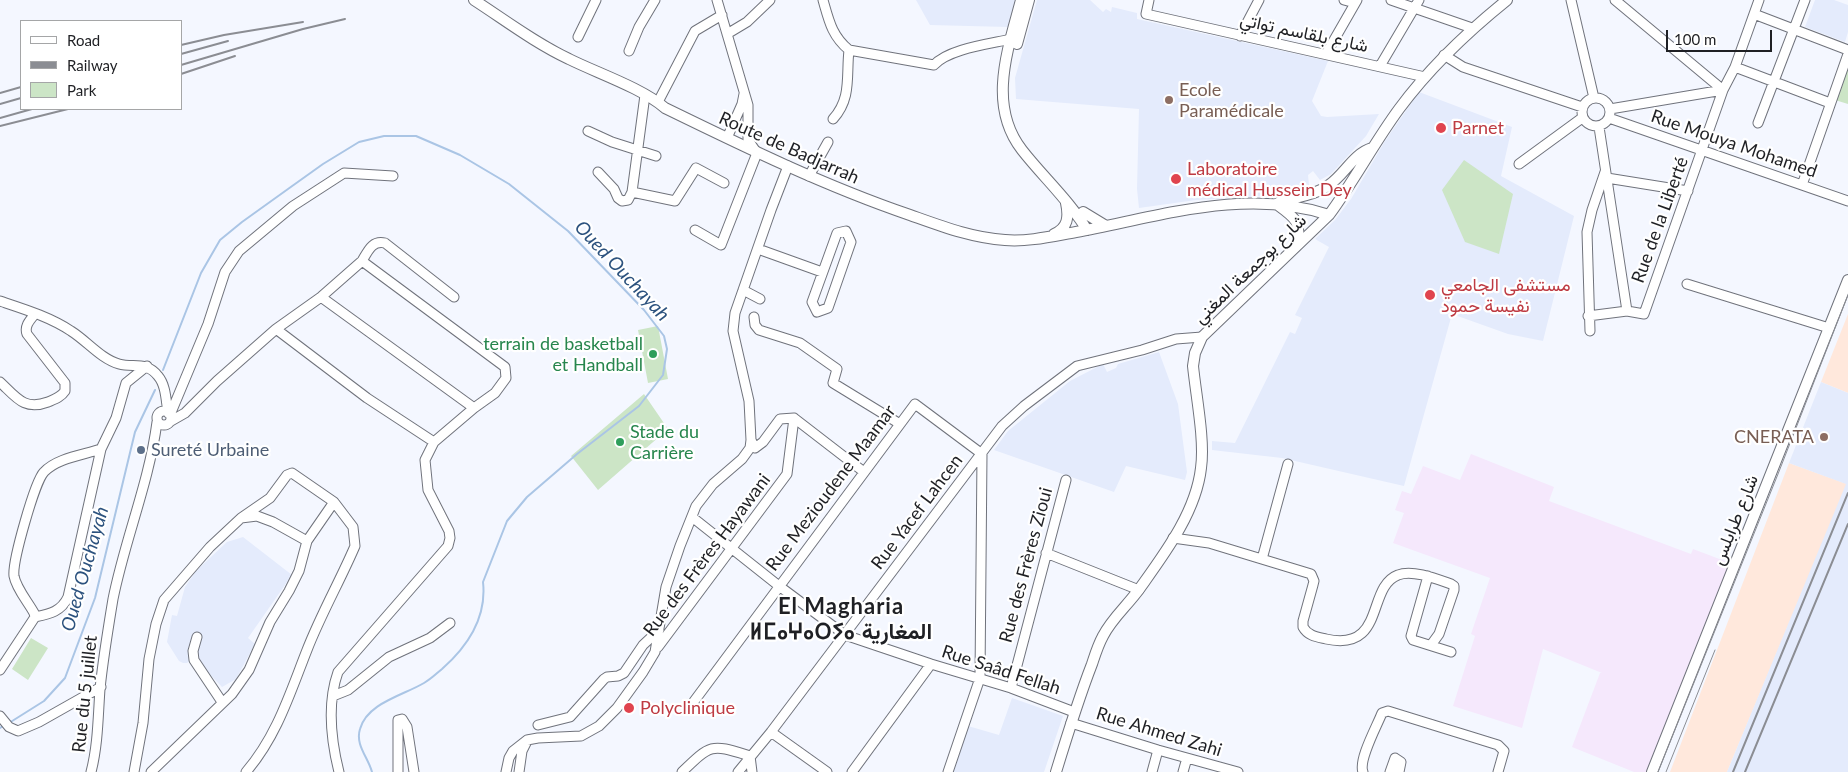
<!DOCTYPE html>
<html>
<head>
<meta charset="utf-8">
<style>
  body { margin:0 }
  #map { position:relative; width:1848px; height:772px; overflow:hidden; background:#f4f7ff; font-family:Lato,sans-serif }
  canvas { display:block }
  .legend { position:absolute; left:20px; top:20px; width:162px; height:90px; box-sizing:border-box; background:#fff; border:1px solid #a5a6a7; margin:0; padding:6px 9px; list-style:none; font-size:15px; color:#1f2024 }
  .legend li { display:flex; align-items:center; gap:10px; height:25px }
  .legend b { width:25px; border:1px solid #a5a6a7 }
  .scale { position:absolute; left:1666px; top:30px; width:106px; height:22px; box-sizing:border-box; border:2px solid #1f2024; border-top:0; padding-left:6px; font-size:15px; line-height:18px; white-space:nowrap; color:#1f2024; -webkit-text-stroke:4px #fff; paint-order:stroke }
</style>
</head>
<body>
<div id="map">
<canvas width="1848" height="772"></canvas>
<ul class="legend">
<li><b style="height:6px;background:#fff"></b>Road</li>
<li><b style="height:6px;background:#8b8d93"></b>Railway</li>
<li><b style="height:14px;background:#cce5c6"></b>Park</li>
</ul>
<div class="scale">100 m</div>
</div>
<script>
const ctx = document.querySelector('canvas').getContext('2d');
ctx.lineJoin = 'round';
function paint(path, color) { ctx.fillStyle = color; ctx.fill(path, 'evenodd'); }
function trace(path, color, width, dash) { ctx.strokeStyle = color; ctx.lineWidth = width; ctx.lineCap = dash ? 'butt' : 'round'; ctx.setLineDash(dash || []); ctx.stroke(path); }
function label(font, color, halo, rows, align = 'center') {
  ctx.font = font + ' Lato,Vazirmatn,"Noto Sans Tifinagh",sans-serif'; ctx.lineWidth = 4.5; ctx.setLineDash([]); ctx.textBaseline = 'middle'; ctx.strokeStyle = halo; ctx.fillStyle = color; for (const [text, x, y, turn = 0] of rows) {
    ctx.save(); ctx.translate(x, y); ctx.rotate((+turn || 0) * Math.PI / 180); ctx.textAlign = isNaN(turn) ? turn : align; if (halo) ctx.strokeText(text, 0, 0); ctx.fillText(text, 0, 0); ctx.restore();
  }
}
const commercial = new Path2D(`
  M1471,454L1554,487L1549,501L1691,554L1693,549L1730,563L1648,772H1634L1572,747L1600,673H1602L1543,649L1522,728L1453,706L1475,636L1471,634L1490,578L1393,543L1404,513L1395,510L1402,491L1411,494L1423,466L1460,480Z`);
const industrial = new Path2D(`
  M1848,314V393L1821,382Z
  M1789,463L1847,484L1727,772H1670Z`);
const built = new Path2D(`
  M916,0H1016L1008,27L930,25Z
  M1037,0H1090L1103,12L1106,9L1111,12L1112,7L1137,13V19L1328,61L1312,101L1321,116L1327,117L1379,114L1366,136L1331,174L1320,180L1313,171L1308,175L1309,185L1307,189L1284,195L1196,200L1139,208L1137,189L1139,109L1016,99L1015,78Z
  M1815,0H1834L1848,5V32L1845,42L1805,27Z
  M1419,92L1512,127L1501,176L1574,216L1543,341L1508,334L1452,314L1404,486L1282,458L1212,450V441L1235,443L1290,332L1295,334L1302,318L1295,315L1329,247L1315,239L1335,220L1351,199L1385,141Z
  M1159,352L1178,404L1187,472L1185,480L1126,466L1114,492L994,450L1008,431L1070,381L1103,364L1107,372L1116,368L1118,364Z
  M1821,382L1848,393V772H1727L1846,484L1789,463Z
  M243,537L292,575L248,638L255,644L236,679L222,687L199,663L191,660L187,663H183L179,661L167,642L172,615L177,616L185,587L196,571L227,542Z
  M1012,698L1063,716L1044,772H953L968,726L999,735Z`);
const green = new Path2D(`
  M1847,67L1848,68V104L1835,100Z
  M1464,160L1513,194L1499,254L1465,242L1442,190Z
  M658,326L668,379L648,383L638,330Z
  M644,394L668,429L598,490L571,456Z
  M31,638L48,648L28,680L12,669Z`);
const stream = new Path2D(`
  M163,370L201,273L220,240L242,222L288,189L323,164L359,142L384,136H416L460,155L509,184L568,231L644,310L664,336L667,349L663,375L639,406L577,454L527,497L507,521L483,582C487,618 468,646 442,669C436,674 431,679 424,683C404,695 367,703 360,729C355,745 368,757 372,772
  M9,723L44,701L65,678L95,598L135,432L155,390
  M0,728L5,725`);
const minor = new Path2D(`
  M823,0C829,21 832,36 849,50L934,65C948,49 989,44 1011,39
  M1149,0L1146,14L1425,77
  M1344,0L1355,3
  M1391,0L1472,28
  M1571,0L1594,98
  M1615,0L1723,90
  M1754,14L1848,50
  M727,34L747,22L770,0
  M1240,36L1259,0
  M578,37L596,0
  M629,51L639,27L655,0
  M1326,54L1357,0
  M1444,55L1463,67L1582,107
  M1380,66L1419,0
  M1735,67L1830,103
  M645,95L632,192L675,201L696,168L724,183
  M1582 112a14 14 0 1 1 28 0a14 14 0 1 1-28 0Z
  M658,102L695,31L722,15
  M1610,109L1723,90
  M1609,118L1848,201
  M833,119C852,98 846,76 849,50
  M1758,123L1805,0
  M1599,127L1627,311
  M588,131L612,142L656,156
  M727,138L742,104L744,94
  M1519,164L1582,118
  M598,172L614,189L618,198L622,201L628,200L632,192
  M809,176L828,142
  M1607,178L1688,191
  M1802,185L1848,54
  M695,230L721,245L757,153L748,140V105L717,0
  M846,231L851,242L828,308L817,312L812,302L837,233Z
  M758,249L822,272
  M362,261C368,251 372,240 385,243L454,297
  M1687,284L1829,328
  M743,290L760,299
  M321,297L474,408
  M0,301C24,309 50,317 71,331C87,341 101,359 119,364C134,368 146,361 158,376C166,385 166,401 168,413
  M1588,316L1627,311L1644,314L1723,90L1735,67L1759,0
  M754,317L755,325L759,330L800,343L837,369L833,383L900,424
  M276,329L367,398L434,442
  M1590,331L1587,232L1592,210L1605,172
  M0,382C16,397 24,411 48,402C55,399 61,397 65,391V383L27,334C24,326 30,320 35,314
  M157 418a7 7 0 1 1 14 0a7 7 0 1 1-14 0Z
  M170,415L208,324L225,272L239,251L293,206L344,173L393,176
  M171,421L185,413L217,381L276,329L321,297L362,261L505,367L506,378L495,393L474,408L434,442L425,460L428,490L449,531L450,538L448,546L338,672C327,703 331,740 339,772
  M751,440L755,448L763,442L780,419L794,418
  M692,517L779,586L845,635L931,664L1011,688L1074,712
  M241,518L270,498L287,475L292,473L334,502L353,527L355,546C340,581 321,614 307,650C290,693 277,736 246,772
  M1173,538L1209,543L1311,574L1314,581L1313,585L1303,621V627C1308,636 1317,637 1326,639C1386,652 1366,587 1398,575C1412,569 1437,579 1451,584L1454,586V590L1439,634L1431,645
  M1046,553L1139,590
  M1262,559L1288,464
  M1428,576L1411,636L1413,640L1451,652
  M35,617C49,614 61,612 68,597L101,449
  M197,637L193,651L194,660L222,702
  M658,647L787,474L794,418L864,472
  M0,670L35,617L34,613C28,602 16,588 14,576C12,562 35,481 44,472C57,458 83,455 101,449L116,418L126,383L147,366
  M1011,688L1066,480
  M333,696L348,690L389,657L430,638L450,623
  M689,708L915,404L982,454
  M0,716L9,727L18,731L39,722L101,687
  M1071,723L1158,750L1238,772
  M538,725L570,717L604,679L607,677L618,676L624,673L643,645L659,630
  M771,732L827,772
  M750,756L752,772
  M91,772C98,745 98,717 100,689C103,659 108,629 113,599C125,539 149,483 157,422
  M134,772L143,723L149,659L156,624L164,600L210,547L241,518L257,516L273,522L307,541
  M151,772L232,694L249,670L270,622L289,591L299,571L307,541L334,502
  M398,772V720L402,719L407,727L414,772
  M506,772L509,758L513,751L527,740L538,738L581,736L599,726L617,708L643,672L655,652L666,587L680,546L696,506L713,484L742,459L750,448L751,440L749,401L733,331L735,313L771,210L788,166
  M519,772L522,751L527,741
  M682,772C712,743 711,744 750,756
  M738,772L771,732L1002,426L1024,406L1077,366L1142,350L1176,339L1202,337
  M852,772L931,664
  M948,772L980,678L982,454
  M1152,772L1158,750
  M1183,772L1187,758
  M1363,772C1358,760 1377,726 1382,713L1388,711L1498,745L1504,751L1498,772
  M1390,772L1395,758L1401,762L1399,772`);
const major = new Path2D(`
  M474,0C505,20 535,43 569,59C597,73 642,88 665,108C745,147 825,186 910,215C941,226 972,238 1005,240C1028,242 1053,236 1076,232C1158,217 1246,187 1329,215
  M1021,0C1008,49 987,105 1022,150C1043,177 1069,200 1087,230
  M1017,44L1029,0
  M1278,203C1294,197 1314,196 1329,185C1345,174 1353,154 1372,148
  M1279,206C1297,219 1300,222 1298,244
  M1083,212L1106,226
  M1054,234C1068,228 1069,217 1066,203
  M1056,772C1067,736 1078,700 1092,664C1095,655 1098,645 1103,636C1112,618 1128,605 1140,588C1165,553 1196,512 1201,468C1205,440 1196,396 1193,366L1195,353L1202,337L1329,215C1354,181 1374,143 1399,109C1430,67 1466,33 1507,0
  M1652,772L1848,280`);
const tram = new Path2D(`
  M1658,772L1778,474L1848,295
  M1666,772L1715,650`);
const rail = new Path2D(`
  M181,45L224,35L303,22
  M181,54L228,41
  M181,65L303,29L345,19
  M181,74L235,56
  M0,93L21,87
  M0,104L21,98
  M0,118L32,109
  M0,126L68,109
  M1733,772L1848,493
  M1745,772L1848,524`);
const markers = [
  [1169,100,5,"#8d6e63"],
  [1441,128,6,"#e0444e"],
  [1176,179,6,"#e0444e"],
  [1430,295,6,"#e0444e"],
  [653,354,5,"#2e9e5b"],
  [1824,437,5,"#8d6e63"],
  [620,442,5,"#2e9e5b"],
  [141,450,5,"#5c6f8a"],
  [629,708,6,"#e0444e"]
];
const streetNames = [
  ["شارع بلقاسم تواتي",1304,33,12],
  ["Rue Mouya Mohamed",1734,144,19],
  ["Route de Badjarrah",789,148,24],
  ["Rue de la Liberté",1660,220,-70],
  ["شارع بوجمعة المغني",1250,269,-44],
  ["Rue Mezioudene Maamar",831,488,-53],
  ["Rue Yacef Lahcen",917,512,-53],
  ["شارع طرابلس",1735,520,-68],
  ["Rue des Frères Hayawani",707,555,-53],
  ["Rue des Frères Zioui",1026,565,-75],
  ["Rue Saâd Fellah",1001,670,18],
  ["Rue du 5 juillet",85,694,-84],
  ["Rue Ahmed Zahi",1159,732,17]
];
const educationNames = [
  ["Ecole",1179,90],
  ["Paramédicale",1179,111],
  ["CNERATA",1814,437,"right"]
];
const healthNames = [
  ["Parnet",1452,128],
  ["Laboratoire",1187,169],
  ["médical Hussein Dey",1187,190],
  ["مستشفى الجامعي",1441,285],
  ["نفيسة حمود",1441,306],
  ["Polyclinique",640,708]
];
const leisureNames = [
  ["terrain de basketball",643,344],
  ["et Handball",643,365],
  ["Stade du",630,432,"left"],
  ["Carrière",630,453,"left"]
];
const serviceNames = [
  ["Sureté Urbaine",151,450]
];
const waterNames = [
  ["Oued Ouchayah",622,271,47],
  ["Oued Ouchayah",85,569,-74]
];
const districtNames = [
  ["El Magharia",841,607],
  ["ⵍⵎⴰⵖⴰⵔⵢⴰ المغارية",841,632]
];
paint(commercial, '#f5e8fc');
paint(industrial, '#ffe8dc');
paint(built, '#e4ebfc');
paint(green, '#cce5c6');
trace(stream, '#aac5e5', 2);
trace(minor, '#70737c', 11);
trace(major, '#70737c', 12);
trace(minor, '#fff', 9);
trace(major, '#fff', 10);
trace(tram, '#8b8d93', 1);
trace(rail, '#8b8d93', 2);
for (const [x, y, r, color] of markers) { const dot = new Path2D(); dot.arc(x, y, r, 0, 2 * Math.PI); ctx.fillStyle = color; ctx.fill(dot); trace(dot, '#fff', 2); }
label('18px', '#1f2024', '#fff', streetNames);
label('18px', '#785e54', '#fff', educationNames, 'left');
label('18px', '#be3a42', '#fff', healthNames, 'left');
label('18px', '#27864d', '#fff', leisureNames, 'right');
label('18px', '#4e5e75', '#fff', serviceNames, 'left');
label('italic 19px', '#2c527e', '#fff', waterNames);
ctx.letterSpacing = '1px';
label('bold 22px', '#1f2024', '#fff', districtNames);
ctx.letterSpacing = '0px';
</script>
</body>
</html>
